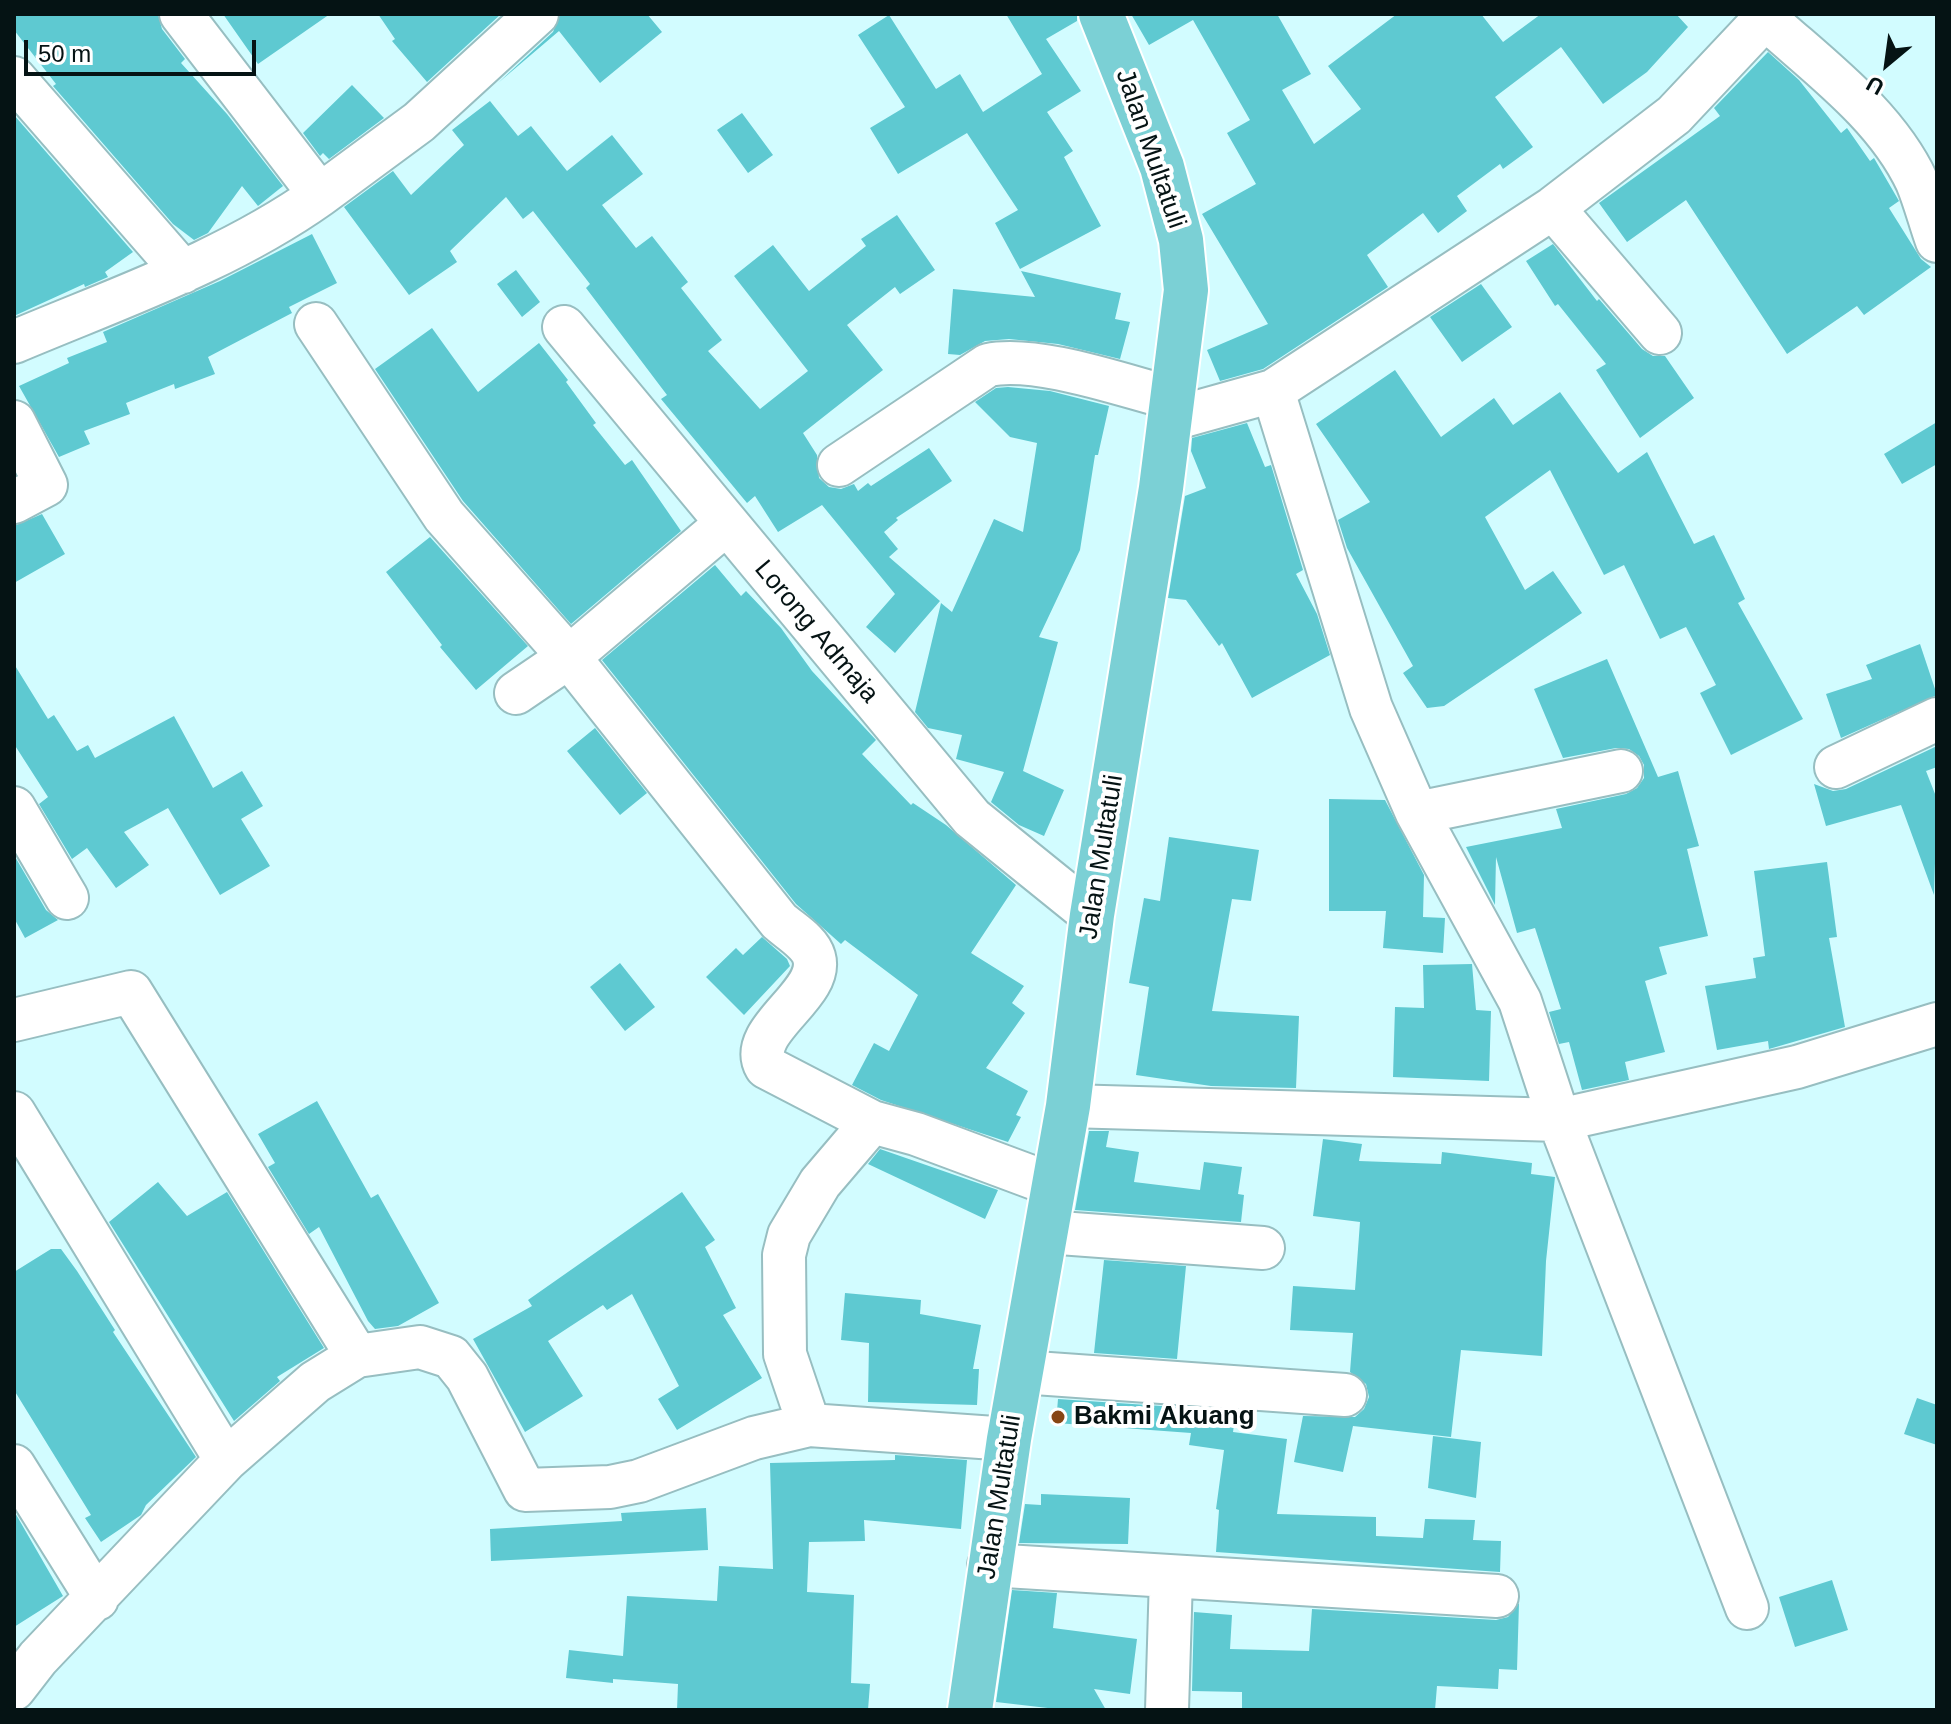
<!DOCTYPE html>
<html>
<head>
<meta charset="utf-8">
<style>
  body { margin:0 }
  #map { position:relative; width:1951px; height:1724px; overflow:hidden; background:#d2fcff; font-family:Arial,sans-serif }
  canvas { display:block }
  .frame { position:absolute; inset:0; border:16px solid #051314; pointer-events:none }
  .north { position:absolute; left:1847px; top:24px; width:80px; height:80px; -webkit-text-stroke:6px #fff; paint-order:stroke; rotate:209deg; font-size:22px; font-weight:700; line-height:32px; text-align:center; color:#051314 }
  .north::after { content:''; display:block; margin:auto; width:28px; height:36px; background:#051314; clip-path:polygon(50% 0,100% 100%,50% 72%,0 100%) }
  .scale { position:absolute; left:24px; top:40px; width:232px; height:36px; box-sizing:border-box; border:4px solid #051314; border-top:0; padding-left:10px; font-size:24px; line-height:28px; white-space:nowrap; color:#051314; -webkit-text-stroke:6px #fff; paint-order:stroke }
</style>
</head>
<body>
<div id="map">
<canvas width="1951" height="1724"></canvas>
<div class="frame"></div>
<div class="north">U</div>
<div class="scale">50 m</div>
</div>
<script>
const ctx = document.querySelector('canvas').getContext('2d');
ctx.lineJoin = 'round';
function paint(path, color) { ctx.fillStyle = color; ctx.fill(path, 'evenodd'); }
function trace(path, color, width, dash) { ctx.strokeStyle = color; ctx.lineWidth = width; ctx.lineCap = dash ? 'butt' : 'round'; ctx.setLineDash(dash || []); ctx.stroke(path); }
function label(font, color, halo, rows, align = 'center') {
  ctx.font = font + ' Arial,sans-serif'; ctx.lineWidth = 8; ctx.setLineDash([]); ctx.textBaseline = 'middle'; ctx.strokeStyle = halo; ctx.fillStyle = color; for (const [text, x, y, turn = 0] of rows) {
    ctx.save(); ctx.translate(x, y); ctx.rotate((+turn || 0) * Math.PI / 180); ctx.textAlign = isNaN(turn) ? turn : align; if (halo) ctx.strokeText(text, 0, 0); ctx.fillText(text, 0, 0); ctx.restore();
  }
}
const building = new Path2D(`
  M14,14H158L162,29L185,59L181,63L227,114L283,186L258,206L242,186L208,233L194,240L173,224L53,86L56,84L14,30Z
  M223,14H330L258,64Z
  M378,14H501L427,82L392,41L395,39Z
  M560,14H647L662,32L600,83L559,31L498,83L553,32Z
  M1006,14H1077V21L1046,39L1081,91L1047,112L1073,151L1064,157L1101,226L1020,269L995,223L1018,210L967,133L898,174L870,128L905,107L858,35L889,15L936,89L960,74L983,112L1042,74Z
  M1131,14H1277L1311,74L1282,90L1314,144L1361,109L1328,66L1397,14H1481L1503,42L1541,14H1676L1688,27L1647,72L1603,104L1561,47L1495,97L1533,147L1503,169L1500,164L1457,196L1467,211L1438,233L1423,213L1367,255L1388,287L1263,369L1220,381L1207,350L1268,324L1202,214L1256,184L1227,133L1250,120L1193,20L1149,45Z
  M1768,52L1799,80L1841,133L1847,128L1870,161L1874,158L1899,201L1889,208L1921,259L1931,267L1864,315L1857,306L1787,354L1686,200L1627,242L1599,203L1720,116L1714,108Z
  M352,85L384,118L329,159L323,153L320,156L303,133Z
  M490,101L518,136L531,126L567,171L612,135L643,174L602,205L636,248L652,236L688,282L681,288L722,340L708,351L760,409L808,371L734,276L773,245L809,291L866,246L861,239L897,215L935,270L900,294L895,287L847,325L883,370L803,433L817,455L819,478L829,487L841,489L854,484L858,491L868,483L871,486L929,448L952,481L896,518L898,520L884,532L898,549L889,557L940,601L895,653L866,627L895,594L822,505L778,532L755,496L747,503L661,399L667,395L586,288L590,284L533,211L523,219L506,197L450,251L457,262L409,295L344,207L393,171L411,195L464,145L452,130Z
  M742,113L773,155L748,173L717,130Z
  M14,115L133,252L105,272L108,277L85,287L84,284L14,316Z
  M312,234L337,283L289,307L292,313L208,357L215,374L175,389L174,384L126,403L130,414L84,431L90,444L59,457L19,386L69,363L67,358L107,342L103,332L220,281Z
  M1553,244L1597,301L1599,299L1642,349L1653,356H1665L1694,398L1640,438L1596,370L1606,364L1558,304L1555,306L1526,261Z
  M516,270L540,302L522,317L497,284Z
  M1021,271L1121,293L1115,319L1130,322L1120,359L1058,344L1009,339L985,341L960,355L948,354L953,289L1035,297Z
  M1481,284L1512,327L1462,362L1430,317Z
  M432,328L478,392L539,343L568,380L566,382L596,423L593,425L625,465L632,460L681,531L571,624L463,501L375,369Z
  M1395,370L1441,437L1494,398L1513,425L1560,392L1618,473L1647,452L1694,544L1714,535L1745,599L1738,603L1803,719L1731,755L1700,693L1716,685L1686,627L1660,639L1624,565L1604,575L1550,470L1485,517L1525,590L1553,571L1582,613L1444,706L1427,708L1403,673L1413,666L1347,548L1338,520L1370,502L1316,424Z
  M1008,387L1050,391L1109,406L1098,455H1095L1080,550L1039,637L1058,642L1023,771L1064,790L1044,836L1019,825L991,802L1004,772L956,759L962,735L928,728L915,712L941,603L952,612L994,519L1023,532L1037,443L1010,437L975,402L996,388Z
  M1937,422V464L1902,484L1884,454Z
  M1247,423L1265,467L1271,465L1303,570L1296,574L1317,614L1330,655L1252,698L1222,643L1219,646L1186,600L1168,598L1185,496L1206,488L1191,451L1192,438Z
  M42,514L65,554L14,583V526Z
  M430,537L528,646L476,690L440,647L442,645L386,572Z
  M715,565L741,596L746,591L781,628L812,671L876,740L862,754L911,805L913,803L946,825L1016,885L971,953L1024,986L1012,1003L1025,1013L986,1068L1028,1091L1016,1115L1021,1117L1008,1142L881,1100L852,1085L874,1043L889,1051L918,995L845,940L841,944L796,904L602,660Z
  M1920,644L1937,695L1841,738L1826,694L1872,679L1866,665Z
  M1607,659L1658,777L1678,771L1699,846L1687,849L1708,936L1659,947L1667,974L1645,981L1665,1052L1625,1062L1629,1080L1582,1090L1569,1042L1559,1044L1549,1012L1561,1009L1535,928L1517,933L1496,857L1495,905L1466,847L1562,828L1556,809L1626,794L1637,788L1644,778V765L1639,756L1629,749L1616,748L1563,758L1534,689Z
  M14,664L48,719L54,715L77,751L88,745L95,758L174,716L213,788L242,771L263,806L241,819L270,866L220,895L168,808L124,832L149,865L116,888L87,848L72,859L39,804L48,797L14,744Z
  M595,728L647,793L620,815L567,751Z
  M1937,746V767L1926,771L1937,799L1934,895L1901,805L1826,826L1814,784L1833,791L1846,789Z
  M1329,799L1385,800L1424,875L1423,917L1445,918L1443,953L1383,948L1386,911H1329Z
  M1169,837L1259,850L1251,901L1232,899L1212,1011L1299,1016L1296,1088L1211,1086L1136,1075L1149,987L1129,983L1144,898L1160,901Z
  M14,855L46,910L58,920L25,938L14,918Z
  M1827,862L1837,937L1829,938L1845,1027L1769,1049L1768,1041L1717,1050L1705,986L1756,978L1753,958L1765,956L1754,871Z
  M762,937L787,959L790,966L744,1015L706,977L736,948L743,955Z
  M620,963L655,1007L625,1031L590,987Z
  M1472,964L1476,1010L1491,1011L1489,1081L1393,1077L1395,1007L1424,1008L1423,965Z
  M317,1101L371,1198L378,1194L439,1303L398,1326L375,1329L368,1321L319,1227L309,1234L268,1167L275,1163L258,1134Z
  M1089,1131H1109L1106,1147L1139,1152L1134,1182L1200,1190L1204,1162L1242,1167L1238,1194L1244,1195L1241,1222L1075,1210Z
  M1323,1139L1362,1144L1359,1161L1441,1164L1442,1152L1532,1163L1531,1174L1555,1177L1546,1261L1542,1356L1461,1350L1451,1437L1353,1426L1343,1472L1294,1462L1303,1416L1355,1417L1364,1409L1369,1397L1366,1384L1350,1372L1353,1333L1290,1330L1293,1286L1355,1290L1360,1222L1313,1216Z
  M880,1149L998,1190L985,1219L868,1164Z
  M158,1182L187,1216L227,1192L324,1348L277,1377L280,1381L234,1421L109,1222Z
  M682,1192L715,1240L705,1247L736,1308L723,1315L762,1378L677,1430L658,1399L679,1386L632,1294L607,1310L603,1305L548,1341L583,1396L525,1432L473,1339L532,1306L528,1300Z
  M51,1249H61L77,1271L115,1330L113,1332L196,1457L146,1505L141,1515L101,1542L85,1518L91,1515L14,1390V1272Z
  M1104,1260L1186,1266L1177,1359L1094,1353Z
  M845,1293L921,1300L920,1314L981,1325L973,1369H979L977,1405L868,1402L869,1343L841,1340Z
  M1917,1398L1937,1405V1445L1904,1434Z
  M1058,1399L1236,1411L1233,1432L1287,1439L1277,1514L1376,1517V1536L1423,1538L1425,1519L1475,1520L1473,1540L1501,1541L1500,1572L1216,1552L1219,1510L1216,1509L1224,1450L1189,1445L1191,1433L1056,1423Z
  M1433,1436L1481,1442L1476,1498L1428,1488Z
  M895,1455L967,1460L961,1529L864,1520L865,1541L809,1542L807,1592L854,1595L851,1683L870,1684L868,1710H677L678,1684L613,1679V1683L566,1678L569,1650L623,1656L627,1596L717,1601L719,1566L773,1569L770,1463L895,1460Z
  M1041,1494L1130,1498L1128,1544L1019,1543L1025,1504L1041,1505Z
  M706,1508L708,1550L491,1561L490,1529L622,1521L621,1513Z
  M14,1511L63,1596L14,1627Z
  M1832,1580L1848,1630L1795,1647L1779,1597Z
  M1012,1590L1057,1593L1053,1628L1137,1639L1130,1694L1094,1689L1106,1710H1065L996,1702Z
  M1519,1603L1517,1670L1499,1669L1498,1689L1437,1686L1435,1710L1242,1709V1692L1192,1691L1194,1612L1232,1615L1230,1649L1309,1651L1312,1609L1496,1620L1508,1617Z`);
const minor = new Path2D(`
  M1765,18C1818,66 1886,115 1917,182C1925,201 1930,222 1937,241
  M14,78L183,272
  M320,195L419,122L537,14
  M1553,208L1660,333
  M316,324L444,516L569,657L779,921C790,931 810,942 814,957C825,995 745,1030 766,1067L872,1122L916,1134L1053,1185
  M564,327L972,818L1092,915
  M14,342C118,298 227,261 320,195L181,14
  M1273,391L1371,708L1417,813L1520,1001L1559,1120L1747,1608
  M1169,420L1273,391L1553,208L1674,115L1769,14
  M14,422L46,485L14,502
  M839,465L988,365C1037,355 1121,385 1171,398
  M516,693L569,657L726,524
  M1836,767L1937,719
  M14,808L67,898
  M1417,813L1621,771
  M14,1020L131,992L357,1356
  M1068,1106L1559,1120L1797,1067L1937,1024
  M14,1113L226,1460
  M1046,1232L1263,1248
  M1021,1372L1345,1395
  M809,1425L785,1354L784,1255L789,1235L820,1183L872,1122
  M14,1466L97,1599
  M989,1565L1497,1596
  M14,1689L38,1658L226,1460L315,1382L357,1356L420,1347L451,1357L467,1377L525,1490L610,1487L639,1481L754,1438L809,1425L1009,1439
  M1167,1710L1171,1577`);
const major = new Path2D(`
  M970,1710L1009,1439L1068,1106L1092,915L1161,488L1186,290L1181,240L1162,167L1101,14`);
const markers = [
  [1058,1417,8,"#874514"]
];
const streetNames = [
  ["Jalan Multatuli",1150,149,71],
  ["Lorong Admaja",816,632,50],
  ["Jalan Multatuli",1102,857,-81],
  ["Jalan Multatuli",1000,1497,-81]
];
const poiNames = [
  ["Bakmi Akuang",1074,1417]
];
paint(building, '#5ec9d1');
trace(minor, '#97bec1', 46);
trace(major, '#fff', 48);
trace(minor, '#fff', 42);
trace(major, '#7bd0d5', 44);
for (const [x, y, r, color] of markers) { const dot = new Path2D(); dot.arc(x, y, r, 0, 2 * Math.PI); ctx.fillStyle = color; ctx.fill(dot); trace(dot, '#fff', 3); }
label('26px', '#051314', '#fff', streetNames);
label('bold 26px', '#051314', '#fff', poiNames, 'left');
</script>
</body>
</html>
